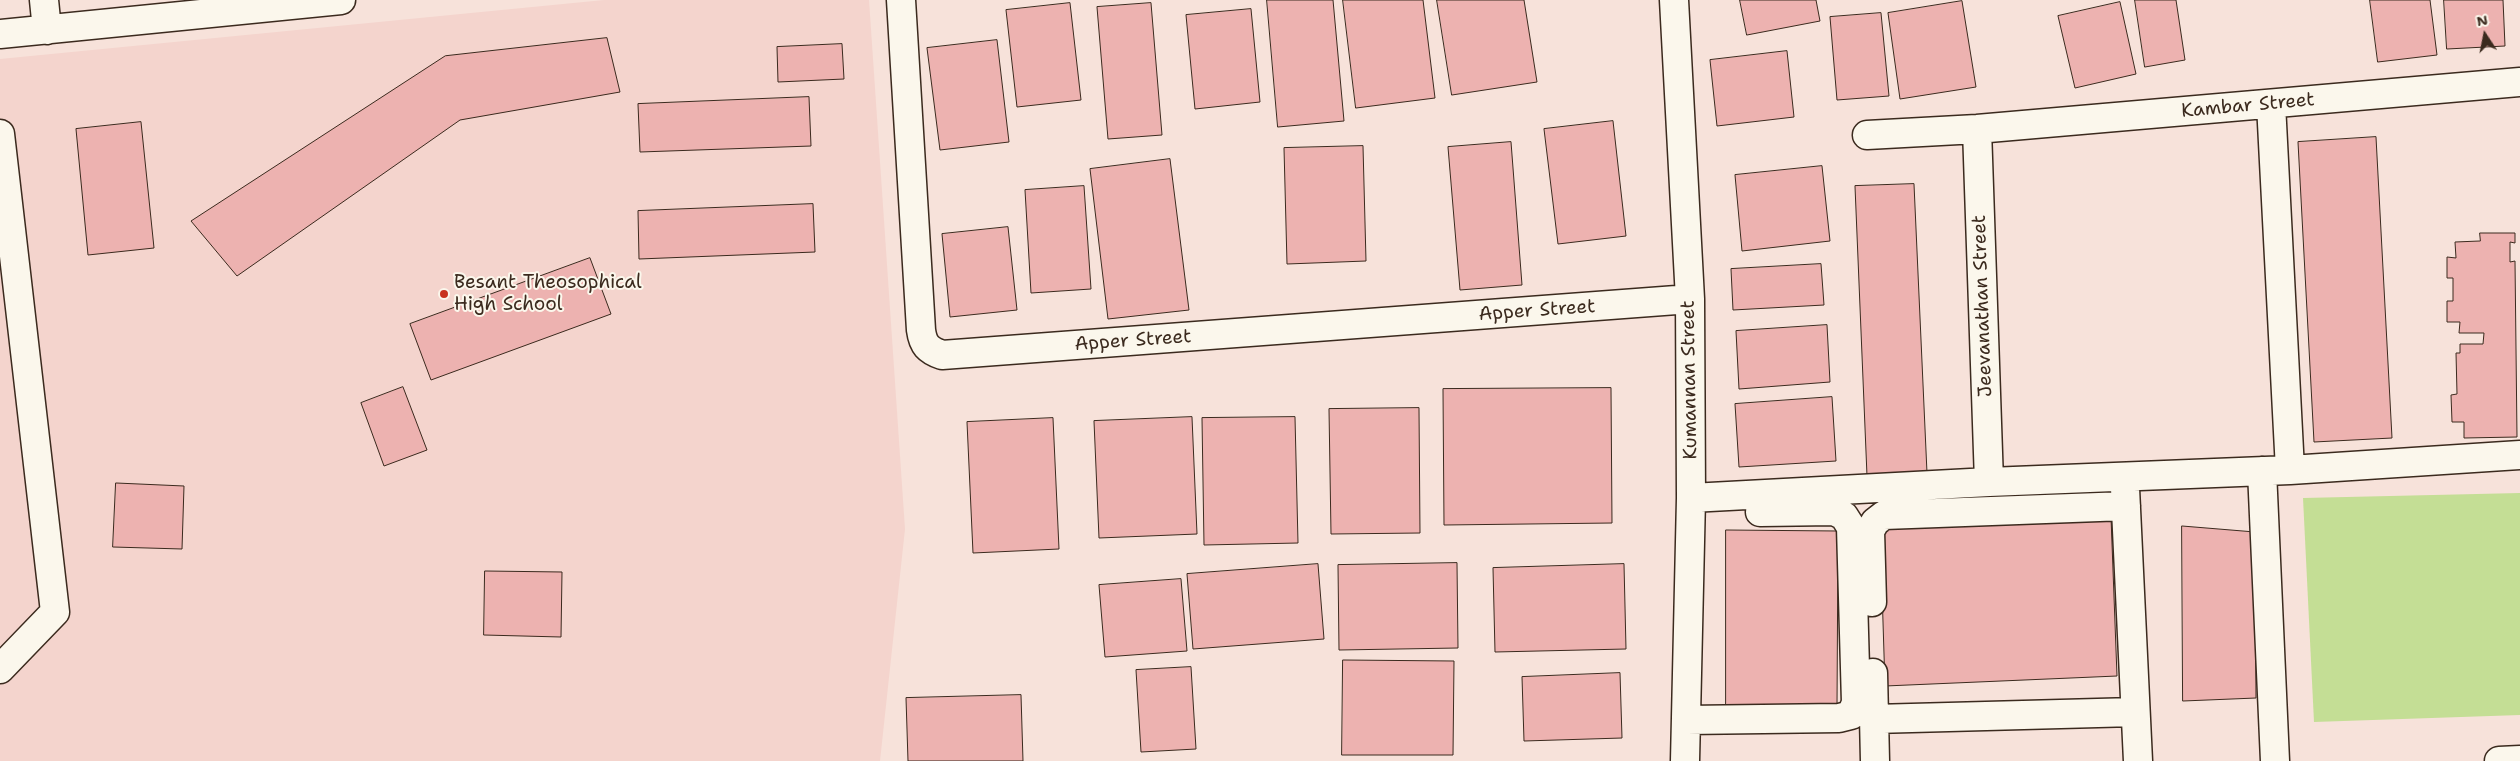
<!DOCTYPE html>
<html>
<head>
<meta charset="utf-8">
<style>
  body { margin:0 }
  #map { position:relative; width:2520px; height:761px; overflow:hidden; background:#f7e2da; font-family:"Shantell Sans",sans-serif }
  canvas { display:block }
  .north { position:absolute; left:2460px; top:10px; width:50px; height:50px; -webkit-text-stroke:4px #fbf7ec; paint-order:stroke; rotate:349deg; font-size:14px; font-weight:700; line-height:20px; text-align:center; color:#3b2a1e }
  .north::after { content:''; display:block; margin:auto; width:18px; height:22px; background:#3b2a1e; clip-path:polygon(50% 0,100% 100%,50% 72%,0 100%) }
</style>
</head>
<body>
<div id="map">
<canvas width="2520" height="761"></canvas>
<div class="north">N</div>
</div>
<script>
const ctx = document.querySelector('canvas').getContext('2d');
ctx.lineJoin = 'round';
function paint(path, color) { ctx.fillStyle = color; ctx.fill(path, 'evenodd'); }
function trace(path, color, width, dash) { ctx.strokeStyle = color; ctx.lineWidth = width; ctx.lineCap = dash ? 'butt' : 'round'; ctx.setLineDash(dash || []); ctx.stroke(path); }
function label(font, color, halo, rows, align = 'center') {
  ctx.font = font + ' "Shantell Sans",sans-serif'; ctx.lineWidth = 4; ctx.setLineDash([]); ctx.textBaseline = 'middle'; ctx.strokeStyle = halo; ctx.fillStyle = color; for (const [text, x, y, turn = 0] of rows) {
    ctx.save(); ctx.translate(x, y); ctx.rotate((+turn || 0) * Math.PI / 180); ctx.textAlign = isNaN(turn) ? turn : align; if (halo) ctx.strokeText(text, 0, 0); ctx.fillText(text, 0, 0); ctx.restore();
  }
}
const built = new Path2D(`
  M604,0H869L905,529L880,761H0V59Z`);
const green = new Path2D(`
  M2520,493V715L2314,722L2303,498Z`);
const building = new Path2D(`
  M1267,0H1333L1344,121L1278,127Z
  M1343,0H1423L1435,98L1356,108Z
  M1437,0H1524L1537,82L1452,95Z
  M1740,0H1816L1820,21L1747,35Z
  M2135,0H2176L2185,60L2145,67Z
  M2370,0H2430L2437,55L2378,62Z
  M2444,0H2503L2505,46L2447,49Z
  M1962,1L1976,87L1900,99L1888,13Z
  M2120,2L2136,74L2075,88L2058,16Z
  M1070,3L1081,100L1017,107L1006,10Z
  M1151,3L1162,135L1108,139L1097,7Z
  M1251,9L1260,102L1195,109L1186,15Z
  M1881,13L1889,96L1837,100L1830,17Z
  M607,38L620,92L460,120L237,276L191,221L445,56Z
  M997,40L1009,142L940,150L927,48Z
  M842,44L844,79L778,82L777,47Z
  M1787,51L1794,117L1717,126L1710,60Z
  M809,97L811,146L640,152L638,104Z
  M1613,121L1626,236L1558,244L1544,129Z
  M141,122L154,248L88,255L76,129Z
  M2376,137L2392,438L2314,442L2298,142Z
  M1511,142L1522,285L1460,290L1448,147Z
  M1363,146L1366,261L1287,264L1284,148Z
  M1170,159L1189,310L1108,319L1090,169Z
  M1822,166L1830,241L1742,251L1735,175Z
  M1914,184L1927,473L1867,476L1855,186Z
  M1084,186L1091,289L1031,293L1025,190Z
  M813,204L815,252L639,259L638,211Z
  M1008,227L1017,310L950,317L942,234Z
  M2480,233H2515V243L2510,242V262L2515,261L2517,437L2464,438V422H2452L2451,395L2457,394L2456,353H2460V344H2483L2484,333H2459L2460,322H2447V301H2453V278H2447V257L2456,258L2455,242L2480,241Z
  M590,258L611,314L431,380L410,324Z
  M1821,264L1824,305L1733,310L1731,269Z
  M1827,325L1830,382L1739,389L1736,331Z
  M403,387L427,450L384,466L361,403Z
  M1611,388L1612,523L1444,525L1443,389Z
  M1832,397L1836,461L1739,467L1735,404Z
  M1419,408L1420,533L1331,534L1329,409Z
  M1192,417L1197,534L1099,538L1094,421Z
  M1295,417L1298,543L1204,545L1202,418Z
  M1053,418L1059,549L973,553L967,422Z
  M116,483L184,486L182,549L113,547Z
  M2111,517L2117,676L1885,686L1880,526Z
  M2182,526L2255,532L2256,698L2183,701Z
  M1726,530L1838,531L1837,707L1726,710Z
  M1457,563L1458,648L1339,650L1338,565Z
  M1318,564L1324,639L1193,649L1187,574Z
  M1624,564L1626,649L1495,652L1493,568Z
  M485,571L562,572L561,637L484,635Z
  M1181,579L1187,651L1105,657L1099,585Z
  M1343,660L1454,661L1453,755H1342Z
  M1191,667L1196,749L1141,752L1136,670Z
  M1620,673L1622,738L1524,741L1522,677Z
  M1021,695L1023,761H908L906,698Z`);
const minor = new Path2D(`
  M44,0L47,30
  M901,0L921,330C923,345 928,350 942,355L1690,299
  M1674,0L1690,299L1691,498L1685,761
  M0,34L341,0
  M2271,104L2290,470
  M1977,129L1989,482
  M0,134L55,612L0,669
  M1867,135L1977,129L2520,82
  M2262,471L2275,761
  M2125,488L2138,761
  M1691,498L1989,482L2290,470L2520,455
  M1872,602L1870,531L1875,522L1884,515L2126,506
  M1873,673L1875,761
  M1874,719L2135,712
  M1687,720L1839,718L1851,715L1856,703L1851,527L1844,516L1834,511L1760,512
  M2499,761L2520,760`);
const markers = [
  [444,294,5,"#c8321e"]
];
const streetNames = [
  ["Kambar Street",2248,106,-5],
  ["Jeevanathan Street",1983,306,-92],
  ["Apper Street",1537,311,-4],
  ["Apper Street",1133,341,-4],
  ["Kumannan Street",1690,380,-91]
];
const poiNames = [
  ["Besant Theosophical",454,283],
  ["High School",454,305]
];
paint(built, '#f4d4cd');
paint(green, '#c4de95');
paint(building, '#edb2b0');
trace(building, '#3b2a1e', 1);
trace(minor, '#3b2a1e', 31);
trace(minor, '#fbf7ec', 28);
for (const [x, y, r, color] of markers) { const dot = new Path2D(); dot.arc(x, y, r, 0, 2 * Math.PI); ctx.fillStyle = color; ctx.fill(dot); trace(dot, '#fbf7ec', 2); }
label('19px', '#3b2a1e', '#fbf7ec', streetNames);
label('19px', '#3b2a1e', '#fbf7ec', poiNames, 'left');
</script>
</body>
</html>
